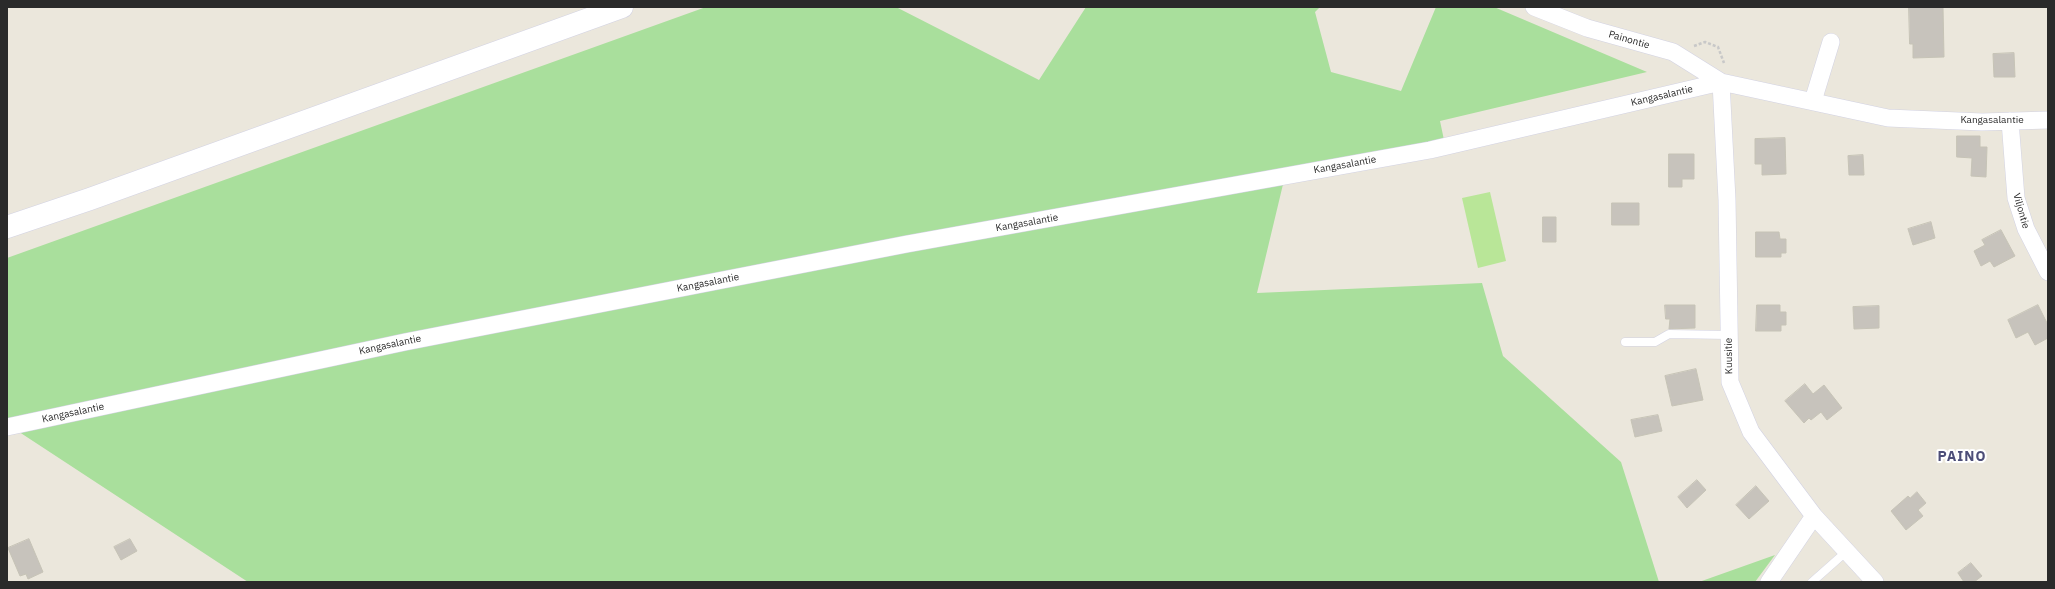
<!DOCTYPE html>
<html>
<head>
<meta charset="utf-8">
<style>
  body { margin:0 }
  #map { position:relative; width:2055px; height:589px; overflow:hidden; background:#ebe7dc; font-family:"IBM Plex Sans",sans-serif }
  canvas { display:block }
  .frame { position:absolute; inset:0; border:8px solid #2a2a2a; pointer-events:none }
</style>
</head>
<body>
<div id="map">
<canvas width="2055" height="589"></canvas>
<div class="frame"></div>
</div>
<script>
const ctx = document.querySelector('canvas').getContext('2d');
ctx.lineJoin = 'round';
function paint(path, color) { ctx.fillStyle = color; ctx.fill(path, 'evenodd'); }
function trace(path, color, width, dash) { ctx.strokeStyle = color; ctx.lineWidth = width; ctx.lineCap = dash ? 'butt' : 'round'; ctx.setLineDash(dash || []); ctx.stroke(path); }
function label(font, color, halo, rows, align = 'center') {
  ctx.font = font + ' "IBM Plex Sans",sans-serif'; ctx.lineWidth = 4; ctx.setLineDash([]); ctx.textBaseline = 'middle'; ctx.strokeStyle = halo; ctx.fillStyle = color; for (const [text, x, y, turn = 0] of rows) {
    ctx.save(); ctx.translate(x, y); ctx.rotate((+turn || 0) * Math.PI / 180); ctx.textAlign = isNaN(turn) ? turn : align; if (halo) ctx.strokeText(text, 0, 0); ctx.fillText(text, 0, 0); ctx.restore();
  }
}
const green = new Path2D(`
  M706,7H896L1039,80L1086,7H1320L1315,12L1331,72L1401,91L1436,7H1494L1647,72L1440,121L1444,140L1285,176L1257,293L1482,283L1503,356L1621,462L1659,582H248L7,424V258Z
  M1775,555L1755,582H1699Z`);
const pitch = new Path2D(`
  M1490,192L1506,261L1478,268L1462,198Z`);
const building = new Path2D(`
  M1909,7H1943L1944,57L1913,58V44H1910Z
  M2014,53L2015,77H1994L1993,54Z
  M1957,136H1980V147H1987L1986,177L1971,176L1972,158L1957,157Z
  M1785,138L1786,174L1762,175V164H1755V139Z
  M1669,154H1694V179H1682V187H1669Z
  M1863,155L1864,175H1849L1848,156Z
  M1612,203H1639V225H1612Z
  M1543,217H1556V242H1543Z
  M1931,222L1935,238L1913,245L1908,229Z
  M2001,230L2015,256L1994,267L1990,261L1981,266L1974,251L1985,245L1982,240Z
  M1756,232H1779L1780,239H1786V253H1781V257H1756Z
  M1665,305H1695V328L1669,329L1670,319H1666Z
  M1757,305H1780V312H1786V325H1781V331H1756Z
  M2038,305L2048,325V338L2035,345L2028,332L2016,338L2008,320Z
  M1879,306V328L1854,329L1853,307Z
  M1696,369L1703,400L1672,406L1665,376Z
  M1805,384L1813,394L1824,385L1842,408L1827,420L1821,412L1811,420L1809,418L1804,423L1785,401Z
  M1658,415L1662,431L1635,437L1631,420Z
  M1697,480L1706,490L1687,508L1678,497Z
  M1756,486L1769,501L1749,519L1736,505Z
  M1917,492L1926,503L1918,510L1923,516L1906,530L1891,511L1908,496L1910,498Z
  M29,539L43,572L28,579L26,574L20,576L8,548Z
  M130,539L137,551L121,560L114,547Z
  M1971,563L1982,576L1974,582H1964L1958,573Z`);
const path = new Path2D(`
  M1694,46L1705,42L1718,47L1724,63`);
const service = new Path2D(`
  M1625,342H1655L1669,334L1729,335
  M1812,582L1847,551`);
const minor = new Path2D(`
  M1534,7L1587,28L1673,52L1721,82L1727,200L1730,382L1751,432L1814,516L1875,582
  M1813,101L1831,42
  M2010,121L2016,198L2026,229L2048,272
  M7,427L405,342L907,244L1430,150L1721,82L1888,118L1982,122L2048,120
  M1769,582L1814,516`);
const secondary = new Path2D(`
  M7,227L90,199L622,7`);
const streetNames = [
  ["Painontie",1629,40,16],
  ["Kangasalantie",1662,96,-13],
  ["Kangasalantie",1992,120],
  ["Kangasalantie",1345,165,-10],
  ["Viljontie",2021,211,74],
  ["Kangasalantie",1027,223,-10],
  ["Kangasalantie",708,283,-11],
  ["Kangasalantie",390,345,-12],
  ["Kuusitie",1729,356,-91],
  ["Kangasalantie",73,413,-12]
];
const districtNames = [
  ["PAINO",1962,457]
];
paint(green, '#a9df9c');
paint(pitch, '#b9e698');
paint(building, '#c7c3bc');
trace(building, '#c6c3b6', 1);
trace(service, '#d2d2e2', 9);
trace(minor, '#d2d2e2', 18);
trace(secondary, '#d2d2e2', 23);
trace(path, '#c8c8c8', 2.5, [3, 2]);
trace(service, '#fff', 8);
trace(minor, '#fff', 17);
trace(secondary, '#fff', 22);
label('10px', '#2a2a2a', '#fff', streetNames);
ctx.letterSpacing = '1px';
label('bold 14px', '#4d4e78', '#fff', districtNames);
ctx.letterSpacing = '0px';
</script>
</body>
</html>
